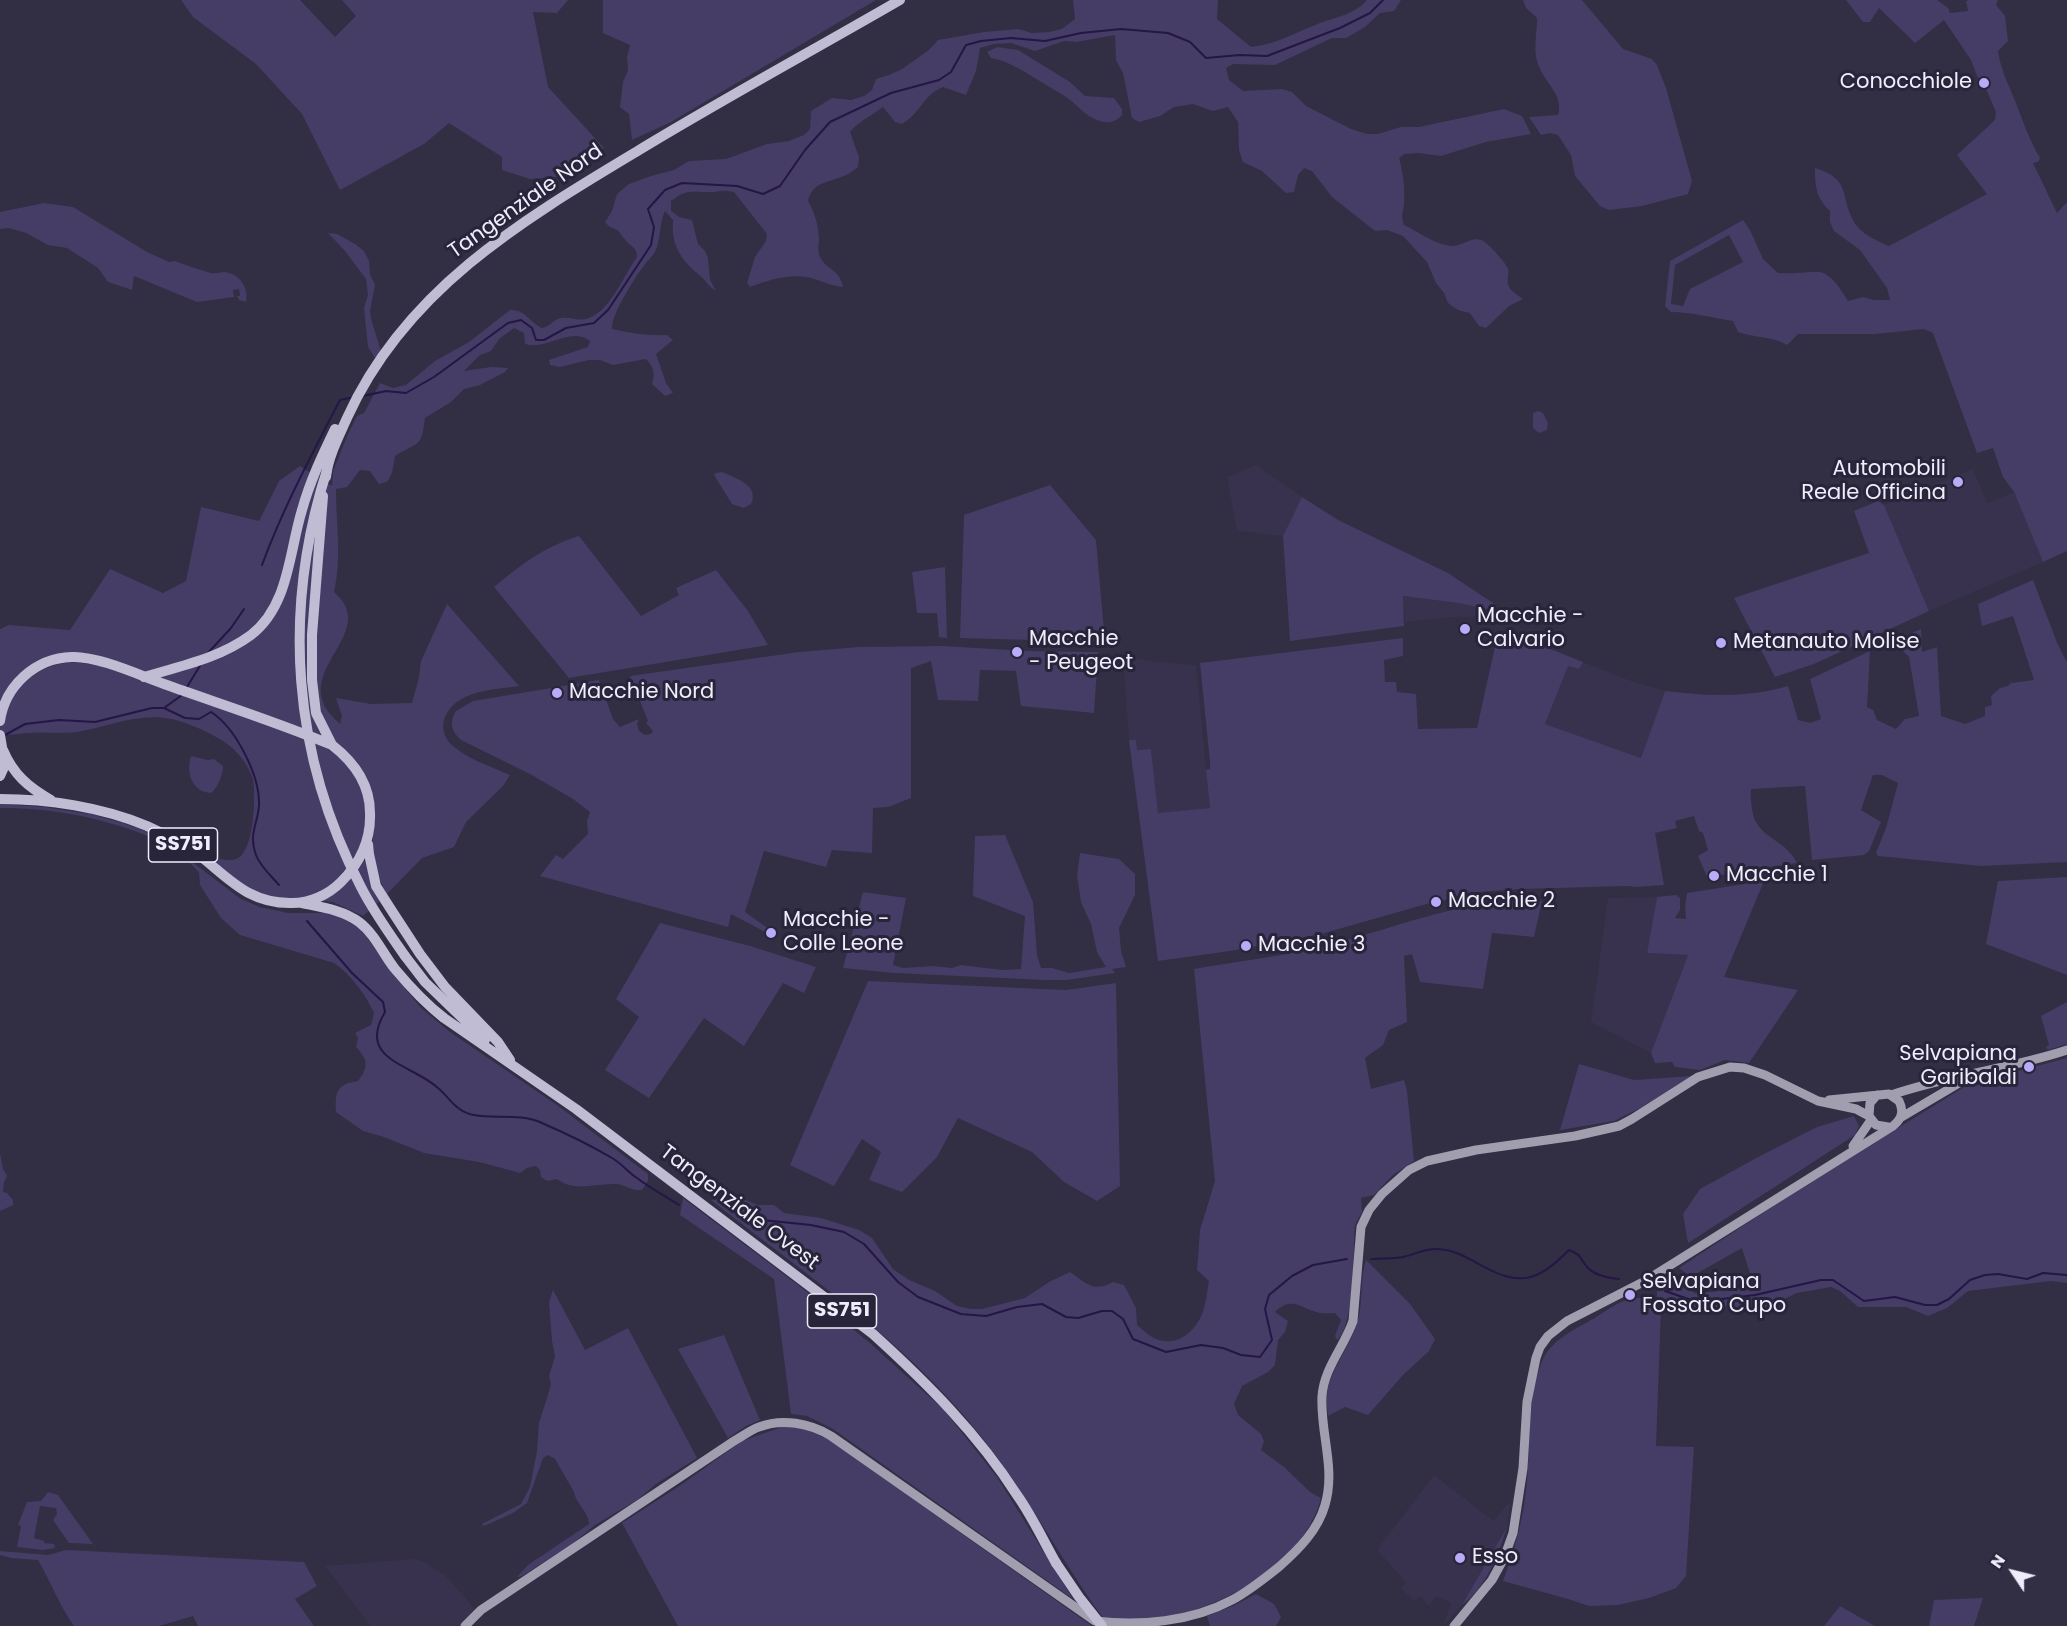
<!DOCTYPE html>
<html>
<head>
<meta charset="utf-8">
<style>
  body { margin:0 }
  #map { position:relative; width:2067px; height:1626px; overflow:hidden; background:#322e43; font-family:Poppins,sans-serif }
  canvas { display:block }
  .north { position:absolute; left:1983px; top:1542px; width:60px; height:60px; -webkit-text-stroke:4px #282439; paint-order:stroke; rotate:305deg; font-size:16px; font-weight:700; line-height:24px; text-align:center; color:#efedfc }
  .north::after { content:''; display:block; margin:auto; width:21px; height:27px; background:#efedfc; clip-path:polygon(50% 0,100% 100%,50% 72%,0 100%) }
</style>
</head>
<body>
<div id="map">
<canvas width="2067" height="1626"></canvas>
<div class="north">N</div>
</div>
<script>
const ctx = document.querySelector('canvas').getContext('2d');
ctx.lineJoin = 'round';
function paint(path, color) { ctx.fillStyle = color; ctx.fill(path, 'evenodd'); }
function trace(path, color, width, dash) { ctx.strokeStyle = color; ctx.lineWidth = width; ctx.lineCap = dash ? 'butt' : 'round'; ctx.setLineDash(dash || []); ctx.stroke(path); }
function label(font, color, halo, rows, align = 'center') {
  ctx.font = font + ' Poppins,sans-serif'; ctx.lineWidth = 6; ctx.setLineDash([]); ctx.textBaseline = 'middle'; ctx.strokeStyle = halo; ctx.fillStyle = color; for (const [text, x, y, turn = 0] of rows) {
    ctx.save(); ctx.translate(x, y); ctx.rotate((+turn || 0) * Math.PI / 180); ctx.textAlign = isNaN(turn) ? turn : align; if (halo) ctx.strokeText(text, 0, 0); ctx.fillText(text, 0, 0); ctx.restore();
  }
}
const built = new Path2D(`
  M1256,465L1302,497L1283,536L1237,531L1227,477Z
  M1973,469L1987,503L2014,492L2043,562L1929,611L1884,505Z
  M1403,596L1458,603L1494,610L1493,616L1453,617L1405,622Z
  M1123,656L1157,662L1196,665L1210,808L1158,814L1151,749L1136,750V740H1129Z
  M1583,662L1634,682L1665,691L1641,758L1545,724L1568,666L1579,669Z
  M1657,897L1647,953L1688,955L1651,1053L1591,1022L1608,898Z
  M1434,1475L1494,1521L1511,1500L1507,1527L1462,1605L1443,1626L1451,1603L1436,1596L1429,1606L1420,1596L1414,1601L1401,1588L1406,1582L1377,1550Z
  M412,1559L422,1561L445,1575L476,1610L460,1626H371L325,1566Z`);
const green = new Path2D(`
  M181,0H300L335,37L356,16L342,0H568L557,13L533,12L548,87L604,148L556,177L530,179L502,170V157L449,123L424,144L340,190L302,114L256,64L193,17Z
  M603,0H876L671,122L632,140L629,114L620,107L623,82L628,70L627,57L630,45L603,33Z
  M1073,0H1218L1217,19L1251,47C1276,44 1290,35 1313,26C1332,17 1352,17 1367,0H1401L1394,11L1380,13L1365,27L1346,38H1332L1275,65L1233,64L1226,68L1229,80L1243,91L1282,89L1292,92L1306,106L1351,129L1367,134H1378L1401,127H1419L1504,109L1522,116L1531,134L1486,142L1441,156L1418,153L1404,154L1399,158C1403,172 1405,187 1404,202C1404,213 1400,213 1404,225C1419,232 1435,245 1452,246C1464,246 1476,232 1487,244C1492,248 1507,264 1508,269C1509,273 1508,274 1508,278C1506,289 1515,293 1523,299L1509,306L1486,328L1479,326L1470,313L1458,310L1448,303L1444,293L1436,283L1427,262L1403,236L1387,230L1375,231L1332,197L1312,171L1304,168L1298,175L1294,192L1286,193L1262,171L1243,162L1239,150L1238,122L1228,107L1213,111L1193,104L1174,107L1160,116L1139,122L1132,118L1123,73L1116,60L1115,35L1076,42L1064,41L1035,51L1011,43L994,44L980,48L976,71L966,95L943,87C922,96 921,113 902,124L895,122L883,107C871,116 859,121 850,132L859,157L858,167C853,171 848,175 841,177C826,183 812,183 808,201C815,213 818,224 819,238C819,244 817,251 820,257C826,270 840,269 843,287C831,286 822,281 811,278C791,273 769,280 750,287L747,283L755,257L766,241L767,234L734,192C721,189 720,192 709,192C692,192 686,189 671,201V211L679,217L692,220L698,244L705,251L708,258L710,280L716,291C708,286 705,279 698,274C680,259 671,244 673,220L665,211C659,224 661,239 655,252C652,257 646,262 643,267C634,279 611,315 612,329C631,333 648,336 667,335L673,340L656,354L666,383L673,393L665,396L652,384C655,373 654,367 646,359L613,365L600,360H589L560,367L550,365L549,360L588,347L590,341C569,326 548,351 525,344L524,333L514,328L499,339L491,351L480,355L464,371L491,367L508,368L505,372L480,385L464,389L451,402L425,418C421,449 419,441 395,456L392,473L387,482L379,484L370,471L360,470L347,487L336,489C336,524 342,558 334,592C379,631 299,666 327,710C330,715 336,720 340,724L342,716L336,698L371,704L412,703L419,677L421,661L447,604L519,686C493,690 454,690 444,720C442,728 444,736 449,742C464,758 490,766 510,775L503,786L466,822L454,847L422,858L387,894C377,878 372,855 373,836C375,820 376,806 371,790C364,768 353,757 336,743C327,735 320,723 312,714C316,726 321,737 329,747C332,750 336,753 339,756C349,765 360,781 363,795C376,851 332,910 271,899C245,894 226,871 207,855C217,858 229,863 238,858C254,850 256,795 253,780C251,772 245,762 240,756C227,740 204,730 185,723C147,709 119,724 82,731C64,735 45,731 27,733C18,734 10,735 0,735V629L9,625L70,630L110,569L163,593L186,581L201,507L259,521L279,481L300,466L332,486L333,471L348,434L357,416L364,413L380,383L393,388L406,385L435,361L469,342L510,310C526,310 528,321 542,328C550,327 554,318 562,318C571,317 578,322 589,318C610,311 624,275 637,257C637,248 632,247 627,242C623,238 621,233 617,230C612,227 609,228 605,222L612,211L617,194L629,184L651,176L674,170L689,161L726,159L767,144L789,141L804,135L810,129L811,111L832,98L851,100L864,96L872,90L876,79L889,75L902,69L929,50L938,40L984,32L1018,29L1032,33L1049,32L1062,29L1075,19ZM45,658L101,659L98,666C66,657 40,665 18,689Z
  M1523,0H1582L1623,49L1652,59L1657,65L1666,88L1692,181L1688,194L1642,206L1609,210L1600,206L1575,176L1571,155L1558,135L1550,133L1541,135L1529,117L1558,115C1564,97 1547,84 1540,69C1532,52 1537,36 1537,18L1526,8Z
  M1846,0H1937L1948,8L1950,13L1968,11L1966,1L1970,0H1998L1996,5L2005,16L2008,41L1998,51C2001,72 2010,87 2017,106C2024,124 2030,141 2040,158L2038,162L2033,163L2057,213L2067,202V551L2043,562L2014,492L2003,477L1993,448L1977,453L1933,333L1924,329L1875,334H1798L1787,345C1772,336 1755,338 1738,332L1733,321C1712,318 1692,312 1671,312L1665,306L1670,261L1743,220L1750,230L1763,259L1778,273C1820,276 1822,258 1848,301L1863,297L1874,300H1890L1887,288L1860,250L1834,231L1830,222V211C1816,198 1815,186 1815,168C1852,180 1839,194 1854,222C1861,234 1877,241 1889,246L1987,194L1957,155L1995,120L1996,112L1986,89L1977,76L1971,60L1944,20L1915,43L1879,8L1870,22H1863ZM1729,235L1743,262L1690,289L1683,306L1671,304L1675,265Z
  M997,47L1018,50L1070,82L1085,96L1114,98L1122,109V115C1115,123 1107,124 1097,120C1086,116 1079,107 1070,100C1063,94 1054,90 1046,85C1028,74 1012,62 991,58L987,52Z
  M44,203L73,207L147,252L169,262L175,261C187,266 199,269 211,273C216,274 220,272 225,272C240,274 249,288 246,302L239,300L237,296H240L239,289L233,290L234,297L197,302L134,276L132,290L108,282L98,268L67,248L48,245L26,233L9,228L0,229V212Z
  M328,233L337,234L355,244L364,251L369,261L370,274L375,285L370,311L371,319L381,351L375,358L368,347L364,308L368,295L366,279L345,251Z
  M1538,411L1543,413L1548,423L1547,430L1539,433L1533,428V413Z
  M722,472C735,478 760,485 751,504L744,508L732,504L714,475L716,473Z
  M1050,485L1096,540L1105,642L960,638L964,515Z
  M1302,497L1338,520L1448,573L1496,605V611L1458,603L1403,596L1404,626L1290,641L1283,536Z
  M1878,501L1884,505L1929,611L1814,664L1775,677L1734,598L1869,553L1854,511Z
  M579,536L641,616L679,595L676,588L716,570L748,611L768,645L569,678L494,587C523,563 544,547 579,536Z
  M945,567L947,638L939,637L937,613H917L912,572Z
  M2033,580L2058,645L2067,662V862L1981,866L1878,856L1876,853L1886,828L1898,783L1882,775H1873L1861,810L1881,822L1869,851L1864,855L1812,860L1805,786L1751,789C1750,796 1752,816 1756,822C1765,839 1787,842 1797,863L1732,872L1708,879L1698,856L1708,850L1703,833L1699,831L1694,816L1675,821L1677,828L1655,833L1664,885L1634,887L1629,886L1519,889L1480,892L1430,903L1321,934L1230,951L1158,961L1129,740H1136L1137,750L1151,749L1158,813L1210,808L1206,770L1210,769V762L1200,663L1403,638V656L1384,660L1385,682H1396L1397,692L1416,694L1418,729L1477,728L1498,633L1523,638L1583,662L1579,669L1568,666L1545,724L1641,758L1665,691C1707,696 1747,698 1788,686L1798,720L1810,723L1821,719L1810,679L1870,651L1867,707L1873,710L1877,720L1896,729L1905,719L1919,716L1909,657L1899,647L1897,639L1921,629L1922,652L1937,647L1941,716L1965,724L1985,716V707L1992,705L1991,696L2000,688L2008,686L2011,683L2034,680L2013,616L1982,626L1978,604Z
  M942,646L1029,651L1098,652L1094,713L1021,706L1016,671L980,670L978,701L938,700L931,661L911,668V798L888,807L873,808L872,853L832,850L826,867L764,851L745,912L769,929V934L731,914L728,927L540,876L556,855L563,859L588,834L587,821L590,812L573,799L530,774L461,740C451,731 449,722 456,711L473,701L599,680L613,719L620,727L639,719L637,724L639,731L645,735L651,734L653,731L646,723L648,721L630,676L799,652L859,647Z
  M191,756L208,760L214,759L223,766C223,774 218,788 211,793C191,792 186,771 191,756Z
  M0,804L44,807L90,814L123,823L145,831L167,843L241,899L260,907L288,913H334L361,929L390,970L421,1008L450,1032L557,1105L648,1174V1181L642,1190C632,1192 624,1183 614,1184C594,1184 574,1192 557,1179L547,1181L541,1177L540,1170L536,1166L527,1168L520,1173L479,1162L424,1153L384,1137L363,1131L336,1112C335,1093 336,1084 358,1081C369,1067 368,1060 356,1047L358,1038L355,1033L371,1025L374,1013C366,995 351,975 334,963L240,935L221,918L200,885L199,872C191,864 181,853 171,847C122,821 55,807 0,808Z
  M1005,835L1033,902L1037,955L1041,968H1052L1069,973L1106,967L1097,952L1091,924L1081,902L1077,876L1080,853L1119,859L1135,874V895L1119,928L1121,951L1126,967L1112,969L1115,973L1067,980H1045L895,973L843,968L863,892L906,898L893,965L903,968L933,966L952,968L961,965L1002,970L1021,969L1025,916L973,896L975,836Z
  M365,860L380,901L363,916L333,902L321,901C340,891 353,878 365,860Z
  M2067,877V975L1986,944L1998,881Z
  M1764,881L1724,977L1798,990L1749,1063L1725,1060L1700,1070L1675,1067L1672,1062L1655,1063L1651,1053L1688,955L1647,953L1657,897L1676,895L1680,898V910L1675,918L1686,919L1685,906L1687,893Z
  M1521,900L1542,901L1534,937L1492,933L1483,989L1420,982L1412,954L1404,956L1407,1022L1389,1030L1383,1045L1365,1058L1371,1089L1404,1080L1407,1091L1414,1161L1393,1175L1374,1195L1361,1198L1362,1212L1355,1225C1353,1249 1355,1326 1337,1340L1335,1336L1341,1320L1335,1313C1330,1313 1324,1314 1320,1313C1301,1309 1292,1295 1275,1312L1288,1321L1285,1332L1278,1340L1275,1365L1268,1372L1242,1386L1234,1404L1238,1415L1261,1434L1264,1441L1261,1450L1284,1467L1310,1492L1321,1498C1303,1569 1209,1616 1141,1621C1129,1621 1116,1619 1104,1619C1060,1559 1027,1493 980,1435C904,1339 806,1275 711,1200L737,1197L758,1205H774L784,1213L821,1218L859,1230L872,1238L893,1269L909,1280L935,1291L957,1306L971,1309H982L1025,1298L1049,1282L1070,1272C1086,1283 1093,1293 1113,1282L1124,1285L1136,1308L1137,1325C1142,1329 1147,1334 1152,1337C1174,1349 1194,1334 1202,1314C1206,1304 1207,1292 1209,1281L1197,1270L1200,1230L1215,1181L1194,969C1239,961 1285,956 1329,945C1393,928 1455,903 1521,900Z
  M660,923L750,946L816,967L804,993L783,983L744,1046L704,1018L649,1098L605,1070L639,1017L616,999Z
  M868,981L1066,990L1116,983L1120,1186L1097,1201L1064,1182L1032,1152L958,1118L937,1157L902,1192L869,1180L881,1152L862,1139L834,1186L790,1165Z
  M2067,1002V1044L2048,1050L2046,1047L2049,1045L2041,1016Z
  M2067,1058V1283L2051,1281L1968,1291L1947,1308L1928,1316L1906,1307H1858L1840,1291L1831,1287L1797,1293L1758,1311L1729,1306L1692,1315L1676,1304L1667,1301L1661,1308L1656,1446L1694,1447L1686,1576L1676,1588L1649,1598L1618,1605L1589,1606L1568,1599L1503,1581C1514,1551 1522,1524 1526,1492C1531,1452 1526,1392 1544,1357C1555,1337 1580,1327 1598,1316C1613,1306 1630,1294 1648,1299L1652,1307H1661L1657,1297V1283L1665,1278L1697,1294L1754,1286L1742,1248L1694,1275L1687,1274L1679,1268L1799,1189L1969,1084Z
  M1579,1064L1634,1080L1692,1076L1642,1107L1614,1121L1560,1130Z
  M1854,1116L1859,1126L1855,1135L1688,1243L1683,1214L1700,1189L1758,1157L1817,1127Z
  M0,1153L3,1169L7,1176L4,1182L3,1192L7,1193L13,1200V1205L0,1211Z
  M683,1198L802,1288L871,1344L944,1410L997,1477L1073,1599L833,1429L807,1416L791,1414L774,1279L680,1215Z
  M1366,1260L1410,1304L1435,1339L1429,1351L1403,1375L1368,1415L1345,1407L1328,1416C1327,1406 1326,1397 1328,1388C1335,1362 1354,1341 1359,1315C1363,1296 1360,1277 1366,1260Z
  M553,1290L585,1350L628,1328L697,1458L656,1484L637,1500L595,1525L572,1544L522,1576L517,1577L528,1565L589,1524C589,1512 576,1504 574,1492L555,1459L548,1455L543,1458L527,1503L513,1513L484,1526L482,1524L521,1504L530,1487L537,1451L539,1423L547,1398L551,1384L549,1376L555,1356L552,1341L549,1302Z
  M724,1335L760,1420L746,1426L728,1438L678,1349Z
  M782,1427H800L828,1439L1092,1626H678L622,1523L681,1485L742,1441Z
  M48,1492L58,1495L93,1544L69,1543L53,1520L57,1514L56,1508L40,1506L34,1538L44,1541V1543L54,1544L55,1548L43,1550L17,1547L21,1526L18,1525L27,1502L41,1501Z
  M1507,1527C1498,1556 1487,1586 1462,1605Z
  M66,1550L304,1562L317,1586L295,1599L314,1626H198L193,1616L159,1626H74C59,1605 51,1582 38,1560L11,1558L0,1555V1551L48,1555Z
  M1256,1594L1274,1604L1281,1617L1276,1626H1210L1207,1616L1233,1606Z
  M1983,1598L1974,1626H1929L1934,1600Z
  M1840,1606L1875,1626H1824Z`);
const stream = new Path2D(`
  M363,396L386,391L406,393L434,377L508,323L521,320L532,328L536,340H544L566,328L594,323L608,310L651,245L654,227L648,209L665,190L682,183L737,186L763,194L780,186L805,150L830,122L891,93L939,80L951,72L966,45L981,41L1011,38L1045,41L1081,33L1121,29L1168,33L1190,42L1206,58L1240,55L1267,56L1340,28L1370,13L1383,0
  M262,565C283,508 312,454 340,400L355,397
  M207,654L231,628L244,609
  M187,687L201,664
  M164,708L185,718L199,719L211,712C236,728 260,776 259,805C258,824 248,834 256,855C260,866 271,876 279,885
  M5,735L25,724L59,720L95,722L152,708H164L182,695
  M307,921L352,973L383,1002L385,1012C356,1060 412,1064 438,1088C450,1098 456,1112 474,1115C496,1119 520,1113 542,1123C565,1133 590,1145 612,1158C621,1163 628,1172 637,1178C650,1188 665,1196 679,1205
  M752,1219L811,1225L844,1232L864,1244L898,1282L918,1297L961,1314L986,1316L1017,1307L1042,1304L1066,1317L1078,1318L1102,1311H1112L1123,1319L1133,1339L1166,1352L1201,1345L1223,1348L1241,1355L1260,1357L1272,1340L1265,1309L1269,1295L1292,1276L1313,1265L1347,1259
  M1371,1259C1382,1258 1393,1259 1403,1257C1416,1254 1425,1248 1439,1249C1454,1250 1464,1256 1477,1263C1519,1287 1536,1283 1569,1250C1582,1255 1579,1257 1587,1267C1594,1275 1609,1278 1619,1279
  M1665,1291L1697,1302L1755,1295L1821,1280H1833L1864,1301L1895,1297L1925,1305H1937L1949,1299L1970,1280L1985,1275L1998,1274L2027,1279L2043,1273L2067,1275`);
const secondary = new Path2D(`
  M1877,1095L1870,1103L1869,1116L1876,1125L1888,1127
  M1891,1095C1949,1075 2010,1069 2067,1050
  M1900,1118L1971,1076
  M1853,1146L1871,1120
  M465,1626L481,1610L734,1441C742,1437 750,1430 759,1427C782,1418 810,1423 831,1436L1095,1621C1140,1626 1191,1622 1232,1600C1249,1591 1265,1578 1280,1566C1299,1549 1318,1530 1325,1505C1336,1468 1320,1433 1322,1396C1324,1368 1344,1347 1353,1321L1361,1227L1369,1210L1382,1194L1409,1170L1427,1161L1476,1150L1575,1136L1619,1126L1632,1119L1698,1077L1730,1067L1744,1068L1765,1075L1818,1101L1856,1109L1869,1116
  M1454,1626L1492,1580L1504,1558L1513,1533L1523,1468L1527,1402L1536,1358L1540,1347L1548,1336L1567,1321L1645,1281L1893,1126C1902,1119 1904,1111 1899,1101L1889,1094L1829,1100`);
const primary = new Path2D(`
  M326,477C328,457 339,436 347,418C405,290 521,221 636,152C723,99 812,51 900,0
  M323,496L312,635V680L316,713L332,745
  M144,677C181,666 220,658 251,635C289,606 289,552 302,510C310,481 322,456 335,429
  M0,721C5,686 35,658 72,657C98,656 139,675 164,684C220,704 277,722 332,745C354,762 370,784 370,813C371,840 360,863 341,882C328,895 310,903 292,903C245,904 226,874 191,849C177,840 162,833 147,826C102,807 48,799 0,799
  M0,735L5,765L0,776
  M3,750C13,774 28,787 51,800
  M368,844L369,854L376,886L390,908L420,954L445,987L498,1042L510,1060
  M302,903C321,907 343,910 359,922C375,934 383,954 395,969C410,987 426,1004 444,1018L576,1109L873,1334C926,1382 978,1434 1017,1495C1032,1516 1043,1540 1056,1563
  M405,956L425,982L485,1040`);
const primaryBridge = new Path2D(`
  M327,470C282,611 292,755 361,887C373,911 389,933 405,956
  M1056,1563L1079,1597L1102,1626`);
const markers = [
  [1984,83,6,"#b9abf7"],
  [1958,482,6,"#b9abf7"],
  [1465,629,6,"#b9abf7"],
  [1721,643,6,"#b9abf7"],
  [1017,652,6,"#b9abf7"],
  [557,693,6,"#b9abf7"],
  [1714,876,6,"#b9abf7"],
  [1436,902,6,"#b9abf7"],
  [771,933,6,"#b9abf7"],
  [1246,946,6,"#b9abf7"],
  [2029,1067,6,"#b9abf7"],
  [1630,1295,6,"#b9abf7"],
  [1460,1558,6,"#b9abf7"]
];
const shields = [
  [183,845,69],
  [842,1311,69]
];
const shieldNames = [
  ["SS751",183,845],
  ["SS751",842,1311]
];
const poiNames = [
  ["Conocchiole",1972,83,"right"],
  ["Automobili",1946,470,"right"],
  ["Reale Officina",1946,494,"right"],
  ["Macchie -",1477,617],
  ["Calvario",1477,641],
  ["Macchie",1029,640],
  ["- Peugeot",1029,664],
  ["Metanauto Molise",1733,643],
  ["Macchie Nord",569,693],
  ["Macchie 1",1726,876],
  ["Macchie 2",1448,902],
  ["Macchie -",783,921],
  ["Colle Leone",783,945],
  ["Macchie 3",1258,946],
  ["Selvapiana",2017,1055,"right"],
  ["Garibaldi",2017,1079,"right"],
  ["Selvapiana",1642,1283],
  ["Fossato Cupo",1642,1307],
  ["Esso",1472,1558]
];
const streetNames = [
  ["Tangenziale Nord",526,202,-35],
  ["Tangenziale Ovest",739,1208,37]
];
paint(built, '#38324e');
paint(green, '#453d65');
trace(stream, '#241646', 2);
trace(secondary, '#a19eb0', 9);
trace(primary, '#bfbcd3', 10);
trace(primaryBridge, '#bfbcd3', 10);
for (const [x, y, r, color] of markers) { const dot = new Path2D(); dot.arc(x, y, r, 0, 2 * Math.PI); ctx.fillStyle = color; ctx.fill(dot); trace(dot, '#282439', 2); }
for (const [x, y, w] of shields) { const box = new Path2D(); box.roundRect(x - w / 2, y - 17, w, 34, 4.5); ctx.fillStyle = '#282439'; ctx.fill(box); trace(box, '#efedfc', 1.5); }
label('bold 20px', '#efedfc', null, shieldNames);
label('21px', '#efedfc', '#282439', poiNames, 'left');
label('21px', '#efedfc', '#282439', streetNames);
</script>
</body>
</html>
